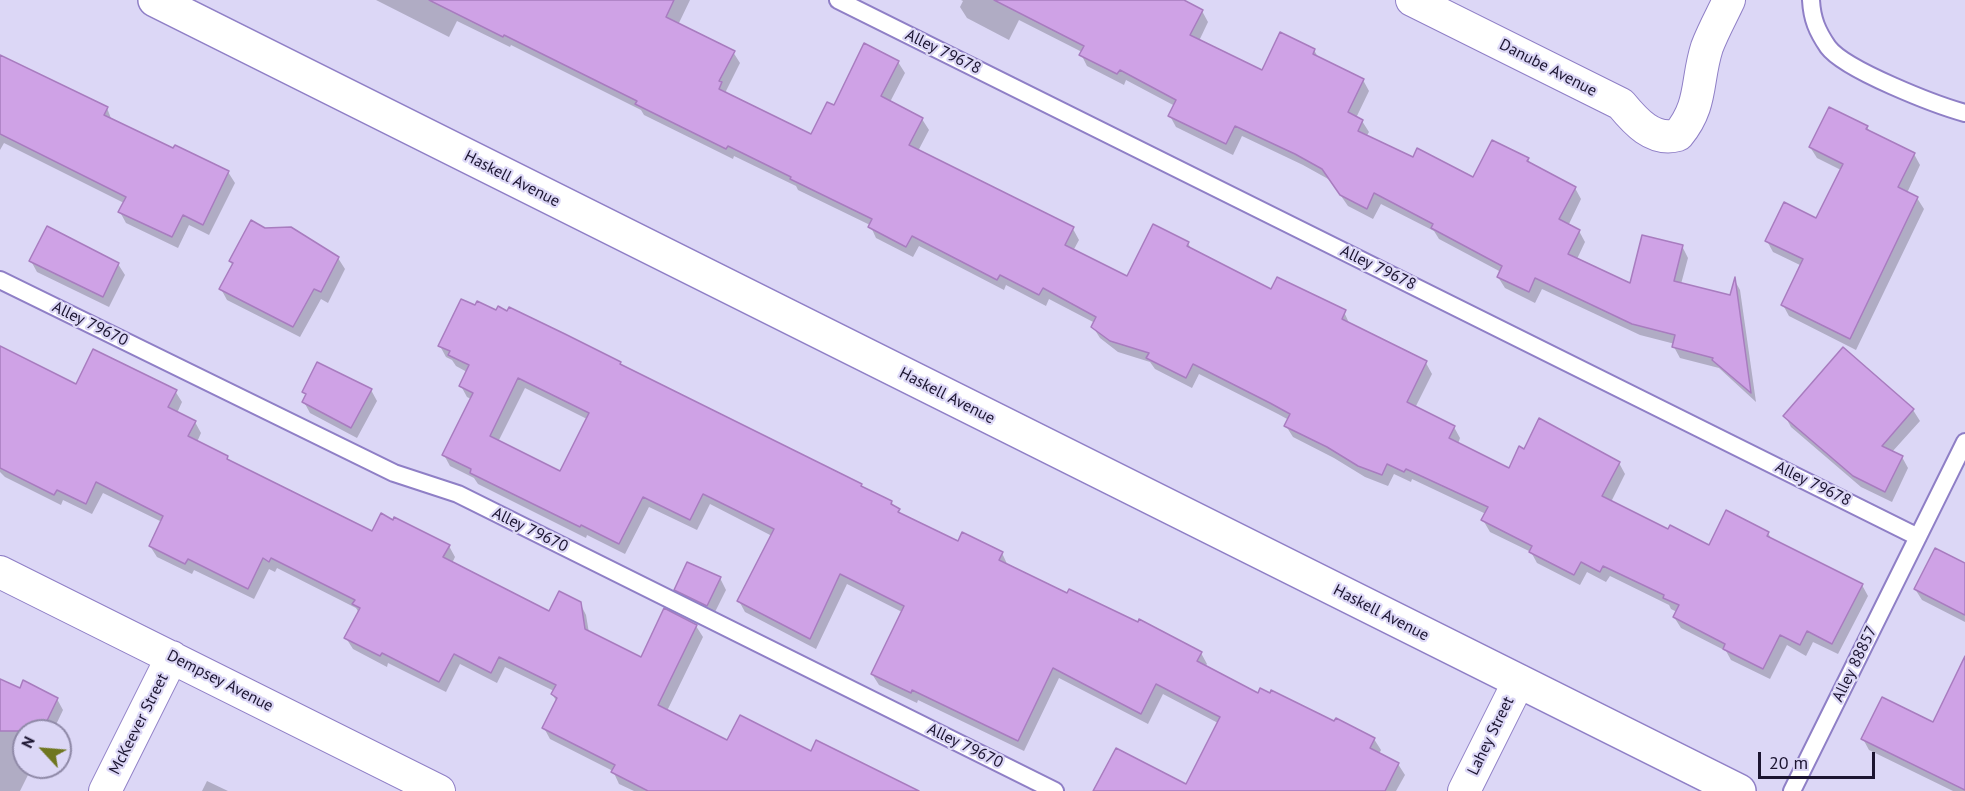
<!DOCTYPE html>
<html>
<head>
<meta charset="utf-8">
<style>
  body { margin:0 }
  #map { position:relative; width:1965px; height:791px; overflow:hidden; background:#dcd7f6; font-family:"PT Sans",sans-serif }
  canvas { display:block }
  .north { position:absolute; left:12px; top:719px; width:60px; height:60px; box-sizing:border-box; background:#dcd7f6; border:2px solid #8f89a7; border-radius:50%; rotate:296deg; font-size:16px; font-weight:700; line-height:24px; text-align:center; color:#1b1430 }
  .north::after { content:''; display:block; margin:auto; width:21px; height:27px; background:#6f761f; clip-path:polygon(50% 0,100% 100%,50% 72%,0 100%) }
  .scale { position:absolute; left:1758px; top:752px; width:117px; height:27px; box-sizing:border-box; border:3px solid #1b1430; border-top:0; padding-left:8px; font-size:18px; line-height:21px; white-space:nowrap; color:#1b1430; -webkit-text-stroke:4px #dcd7f6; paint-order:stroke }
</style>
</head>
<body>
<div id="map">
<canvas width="1965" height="791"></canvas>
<div class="north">N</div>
<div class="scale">20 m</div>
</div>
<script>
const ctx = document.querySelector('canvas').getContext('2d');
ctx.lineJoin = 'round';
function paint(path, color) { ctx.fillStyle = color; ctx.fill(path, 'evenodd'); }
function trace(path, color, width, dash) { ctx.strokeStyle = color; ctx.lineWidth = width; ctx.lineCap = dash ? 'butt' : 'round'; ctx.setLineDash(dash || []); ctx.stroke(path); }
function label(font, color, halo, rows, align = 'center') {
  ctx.font = font + ' "PT Sans",sans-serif'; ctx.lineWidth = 4.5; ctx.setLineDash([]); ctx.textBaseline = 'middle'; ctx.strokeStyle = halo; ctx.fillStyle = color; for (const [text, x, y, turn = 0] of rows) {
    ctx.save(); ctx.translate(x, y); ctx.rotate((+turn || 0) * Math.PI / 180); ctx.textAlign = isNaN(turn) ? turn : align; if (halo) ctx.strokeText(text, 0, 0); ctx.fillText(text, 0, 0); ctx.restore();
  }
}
const shadow = new Path2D(`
  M376,0H690L678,25L733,52L740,63L726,91L728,95L812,136L834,107L898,62L905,73L890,102L922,119L929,130L918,151L1073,229L1079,240L1073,251L1127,278L1188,243L1192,251L1272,291L1344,312L1350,325L1426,363L1432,374L1415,408L1454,427L1460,438L1458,444L1509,470L1525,451L1619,463L1625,474L1611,502L1668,531L1709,547L1768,533L1772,540L1862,585L1868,596L1838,654L1813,642L1806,656L1787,645L1770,679L1731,660L1726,651L1681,628L1674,617L1677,612L1671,609L1669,605L1610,576L1606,582L1587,572L1580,585L1537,563L1531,552L1490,532L1483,520L1486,514L1412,479L1411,482L1394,474L1388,486L1365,477L1334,458L1293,437L1286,426L1289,420L1278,414L1199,374L1192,388L1155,369L1150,362L1118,352L1100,338L1093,327L1095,323L1049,299L1046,306L1006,285L1004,290L919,246L913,257L876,238L870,225L798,190L796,186L734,156L733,159L644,115L641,110L511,45L510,47L457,21L449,37Z
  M961,0H1180L1202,11L1208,22L1199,41L1263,72L1314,50L1319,59L1363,80L1369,91L1356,118L1362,121L1369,132L1366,137L1413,159L1474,179L1528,159L1531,165L1575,188L1581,199L1568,226L1579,231L1585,242L1577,259L1631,285L1682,246L1688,258L1681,284L1731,297L1735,281L1740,290L1756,402L1719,368L1680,358L1674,347L1675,344L1640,335L1542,289L1535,303L1505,288L1498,277L1501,272L1439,239L1434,231L1381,204L1373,219L1348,206L1330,180L1303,165L1242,136L1233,155L1176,127L1170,116L1175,106L1126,80L1124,85L1087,66L1081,54L1082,52L1019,20L1009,40L967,18L960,7L963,1Z
  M0,56L107,108L112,121L174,150L228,172L235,183L209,235L189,225L178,248L126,223L120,212L124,203L4,143L0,150Z
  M1867,127L1870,132L1914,154L1920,165L1907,193L1917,198L1924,209L1856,350L1789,316L1783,305L1802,266L1773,252L1767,241L1817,220L1841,170L1817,158L1810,147Z
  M265,229L338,258L345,269L328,303L321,299L300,337L227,300L221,289L233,266L230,261Z
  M31,261L118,264L125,275L109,307L37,272Z
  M440,346L620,363L622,367L861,485L863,488L891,502L902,515L958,543L1002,553L1008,566L1067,595L1201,653L1207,664L1205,667L1259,695L1374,739L1381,750L1379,754L1398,764L1405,775L1396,791H1306L1218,723L1163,694L1148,724L1059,678L1024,751L918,700L917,703L879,685L872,674L902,612L847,584L816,649L745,612L739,601L772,536L710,504L697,530L649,507L625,554L587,535L586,538L478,484L474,478L450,466L444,455L471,399L467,397L461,386L467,372L456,366L452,360L446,357ZM525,388L587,419L560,473L498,442Z
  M0,348L76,386L175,391L182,402L177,413L195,422L201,433L197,442L227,458L230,463L372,533L449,546L455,557L452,563L550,613L580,603L586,615L589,633L641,659L696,626L703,637L667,711L728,742L811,753L911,791H634L619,784L613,771L550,739L544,728L557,702L552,694L554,691L505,667L497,683L460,664L446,692L388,663L387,667L353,649L346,638L359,613L356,608L277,568L275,572L269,569L254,599L194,570L192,574L157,557L150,546L162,522L103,493L92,514L63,500L61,505L5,477L0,472Z
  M1843,349L1913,410L1920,421L1892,452L1902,457L1908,468L1892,502L1861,487L1791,427L1785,416Z
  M371,390L377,401L357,438L310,413L304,402L307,396L304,392Z
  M1965,565V622L1922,600L1915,589Z
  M720,578L726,590L713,616L682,601L675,589Z
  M1965,660V791H1953L1869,750L1863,739L1934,724Z
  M0,680L20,690L57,699L63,710L53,731H24V767H35L34,770L31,769L20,791H0Z
  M207,781L228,791H202Z`);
const building = new Path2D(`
  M429,0H674L666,17L735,51L719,81L722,82L719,89L811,134L827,102L834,105L864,43L899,61L881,96L923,118L909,145L1074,227L1065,245L1127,276L1153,224L1189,242L1187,246L1271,289L1277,277L1346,310L1342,319L1427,361L1407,402L1455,426L1449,438L1509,468L1519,446L1524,449L1539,418L1620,462L1602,496L1668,529L1670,525L1709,545L1726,510L1769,532L1767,536L1863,584L1832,644L1807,631L1800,645L1780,635L1763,669L1723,649L1725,644L1673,617L1679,605L1663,598L1664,595L1603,566L1600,572L1581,562L1574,575L1529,552L1532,546L1481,520L1488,507L1406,469L1404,472L1387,464L1382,475L1358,466L1327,447L1284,426L1290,414L1270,403L1193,364L1186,378L1146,358L1149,353L1110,341L1091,327L1096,317L1043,288L1039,295L1000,275L997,280L912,236L906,247L868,227L872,219L790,179L791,177L728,146L726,149L635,104L637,101L504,35L503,37Z
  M994,0H1184L1203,10L1190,35L1262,70L1280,32L1315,49L1313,54L1364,79L1348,112L1363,120L1358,131L1413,157L1417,148L1473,177L1492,140L1529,158L1527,161L1576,187L1559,219L1580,230L1568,254L1630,283L1642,235L1683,245L1674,281L1730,295L1735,277L1751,393L1712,360L1713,358L1672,347L1675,335L1632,324L1535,278L1529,292L1497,277L1502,266L1431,228L1433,224L1374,193L1367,209L1340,195L1322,169L1295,154L1235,126L1226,144L1168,116L1176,100L1120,70L1117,74L1079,55L1084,46Z
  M0,55L108,107L104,115L173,148L175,145L229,171L203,225L183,215L172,237L118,212L126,197L0,134Z
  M1829,107L1868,126L1866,129L1915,153L1898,187L1918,197L1850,339L1781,305L1803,259L1765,241L1784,202L1816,218L1843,164L1809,147Z
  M251,220L265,228L291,227L339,257L321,292L314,289L293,327L219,289L233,263L229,261Z
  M47,226L119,263L103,297L29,261Z
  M461,299L475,305L477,301L496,310L498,306L507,311L509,307L565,334L621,362L620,364L862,484L861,486L892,501L891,504L900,509L898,512L958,541L962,532L1003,552L999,560L1067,593L1069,589L1138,622L1139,619L1202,652L1197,661L1258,693L1260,688L1270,693L1271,690L1334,721L1336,718L1375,738L1370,748L1399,763L1385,791H1093L1116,748L1186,784L1220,717L1156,684L1141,714L1053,668L1018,741L912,690L911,693L871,674L904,606L840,574L810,639L737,601L774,529L703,494L690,520L643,497L619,544L581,525L580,527L470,473L471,469L442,455L473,393L459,386L469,365L448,355L450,351L438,346ZM518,378L589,413L560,471L490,436Z
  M0,346L76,384L93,349L177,390L168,407L196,421L188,436L228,456L227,459L372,531L381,513L393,520L394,517L450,545L443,557L549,611L559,591L581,602L585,629L641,657L664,608L697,625L658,705L727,740L740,715L811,751L816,740L919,791H648L611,772L615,765L542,728L557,698L551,694L556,685L499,657L491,673L454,654L439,682L382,653L380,656L344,638L360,608L352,604L355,600L271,558L269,562L263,558L248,589L188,559L185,564L149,546L163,516L96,482L86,504L57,490L54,495L0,468Z
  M1843,347L1914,409L1882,446L1903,456L1885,492L1853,476L1783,416Z
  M317,362L372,389L351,428L302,402L306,394L302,392Z
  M1935,548L1965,563V615L1914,589Z
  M687,562L721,577L707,606L674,590Z
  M1965,656V790L1861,739L1882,697L1933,722Z
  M0,679L20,688L23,680L58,698L42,731H0Z`);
const lane = new Path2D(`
  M838,0L1918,537
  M1811,0C1812,19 1817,31 1828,47C1845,70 1936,105 1965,113
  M0,280L394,473L458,494L1055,791
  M1792,791L1965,442`);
const street = new Path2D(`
  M1412,0L1621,104C1635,121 1653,142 1678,135C1703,105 1696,81 1707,47C1713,31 1722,15 1729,0
  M0,572L439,791
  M105,791L172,657
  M1464,791L1519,681`);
const secondary = new Path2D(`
  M155,0L1739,791`);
const streetNames = [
  ["Alley 79678",943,52,26],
  ["Danube Avenue",1548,68,27],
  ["Haskell Avenue",512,179,27],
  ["Alley 79678",1378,268,26],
  ["Alley 79670",90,324,26],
  ["Haskell Avenue",947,396,27],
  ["Alley 79678",1813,484,26],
  ["Alley 79670",530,530,26],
  ["Haskell Avenue",1381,613,27],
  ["Alley 88857",1855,664,-64],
  ["Dempsey Avenue",220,681,27],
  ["McKeever Street",139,724,-63],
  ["Lahey Street",1491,736,-64],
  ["Alley 79670",965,746,26]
];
paint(shadow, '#0003');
paint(building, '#cfa2e6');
trace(building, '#a87cbf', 1.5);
trace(lane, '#8f7fc6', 20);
trace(street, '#8f7fc6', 34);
trace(secondary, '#8f7fc6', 36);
trace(lane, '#fff', 16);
trace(street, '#fff', 32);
trace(secondary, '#fff', 33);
label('16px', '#1b1430', '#dcd7f6', streetNames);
</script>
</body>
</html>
